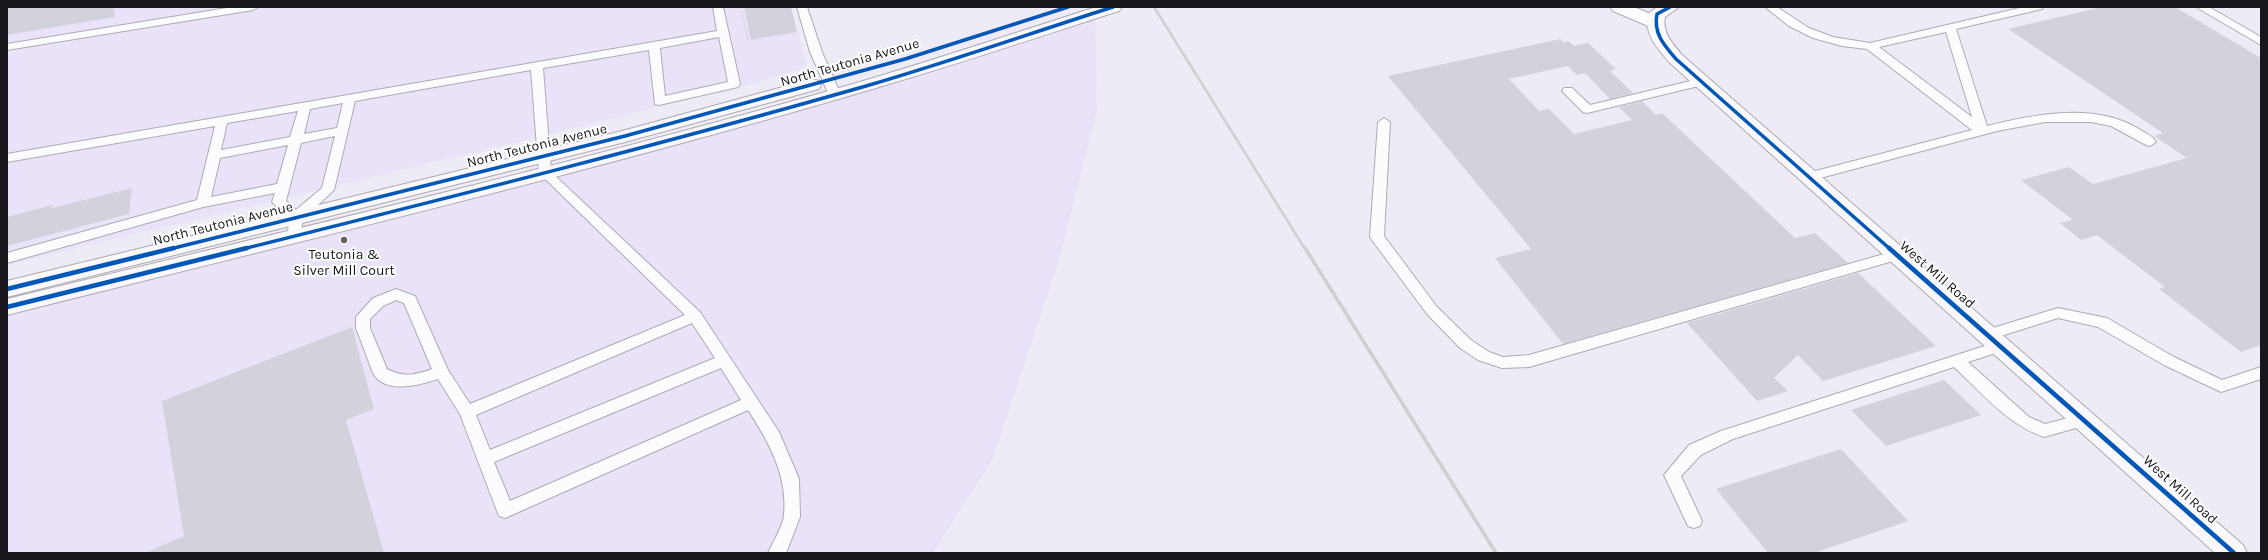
<!DOCTYPE html>
<html>
<head>
<meta charset="utf-8">
<style>
  body { margin:0 }
  #map { position:relative; width:2268px; height:560px; overflow:hidden; background:#eeeaf6; font-family:Karla,sans-serif }
  canvas { display:block }
  .frame { position:absolute; inset:0; border:8px solid #18151c; pointer-events:none }
</style>
</head>
<body>
<div id="map">
<canvas width="2268" height="560"></canvas>
<div class="frame"></div>
</div>
<script>
const ctx = document.querySelector('canvas').getContext('2d');
ctx.lineJoin = 'round';
function paint(path, color) { ctx.fillStyle = color; ctx.fill(path, 'evenodd'); }
function trace(path, color, width, dash) { ctx.strokeStyle = color; ctx.lineWidth = width; ctx.lineCap = dash ? 'butt' : 'round'; ctx.setLineDash(dash || []); ctx.stroke(path); }
function label(font, color, halo, rows, align = 'center') {
  ctx.font = font + ' Karla,sans-serif'; ctx.lineWidth = 4; ctx.setLineDash([]); ctx.textBaseline = 'middle'; ctx.strokeStyle = halo; ctx.fillStyle = color; for (const [text, x, y, turn = 0] of rows) {
    ctx.save(); ctx.translate(x, y); ctx.rotate((+turn || 0) * Math.PI / 180); ctx.textAlign = isNaN(turn) ? turn : align; if (halo) ctx.strokeText(text, 0, 0); ctx.fillText(text, 0, 0); ctx.restore();
  }
}
const built = new Path2D(`
  M7,7H791L807,67L754,83L591,124L7,265Z
  M1095,13L1097,111L1061,253L992,460L933,553H7V307L630,151Z`);
const building = new Path2D(`
  M7,7H114L115,17L7,35Z
  M744,7H791L797,32L751,40Z
  M2102,7H2175L2261,58V345L2241,352L2159,289L2165,287L2097,235L2081,240L2060,223L2073,220L2021,180L2069,167L2093,184L2187,158L2154,136L2163,133L2008,29Z
  M1560,39L1563,42L1568,41L1574,46L1588,43L1616,69L1610,71L1633,93L1610,99L1585,73L1577,75L1568,66L1509,79L1539,111L1549,109L1574,134L1632,120L1619,107L1642,101L1656,115L1662,113L1795,238L1815,233L1848,263L1563,344L1495,258L1531,249L1388,76Z
  M132,188L129,214L7,246V217L52,205V208Z
  M1858,273L1936,346L1823,381L1798,355L1774,378L1788,391L1757,401L1687,323Z
  M352,327L374,409L346,420L384,553H145L184,536L162,401Z
  M1944,380L1981,415L1886,446L1851,410Z
  M1841,449L1908,521L1814,553H1768L1716,489Z`);
const path = new Path2D(`
  M741,7L748,40`);
const service = new Path2D(`
  M233,7H258L253,10L7,50V44Z
  M713,7H723L740,84L738,87L659,105L655,104L649,50L543,68L551,172L700,312L779,432L799,479L800,517L786,553H768C773,542 782,528 784,516C788,476 769,442 748,410L505,518L499,516L497,511L460,414L438,379C420,385 385,395 373,373L356,328V317L373,298L396,289L415,296L448,370L470,404L685,315L539,173L531,70L355,101L334,190L303,219L300,237L295,239L288,234L289,218L272,202L275,193L203,207L7,263V253L197,200L215,126L7,162V154L717,31ZM719,37L728,82L665,96L660,48ZM343,103L337,128L304,134L310,109ZM298,111L290,137L221,150L227,123ZM335,136L322,188L296,210L286,201L301,143ZM288,145L277,184L211,197L220,158ZM396,300L404,303L432,369C415,375 404,378 387,369L370,328V319L383,306ZM692,323L715,358L490,450L476,415ZM721,368L741,400L510,501L494,462Z
  M797,7H807L822,52L841,95L839,98L835,99L829,95L810,52Z
  M1765,7H1777L1809,28L1833,37L1870,43L2024,7H2043L2042,9L1956,29L1987,126C2034,114 2095,102 2139,129C2145,133 2153,136 2156,142L2150,146L2146,145L2111,126L2091,122H2045L1997,131L1809,181L1804,180L1803,177L1804,174L1972,130L1867,49L1842,46L1813,38L1789,26ZM1946,32L1972,117L1879,47Z
  M2196,7H2209L2261,37V45Z
  M1703,78L1709,82L1707,84L1587,113L1583,112L1562,91L1564,88H1572L1590,105Z
  M1384,118L1390,122L1384,236L1437,307L1471,340L1489,352L1503,357L1529,355L1898,250L1903,252L1905,255L1903,258L1529,367L1502,368L1478,360L1460,348L1427,314L1372,240L1370,237L1378,122Z
  M2058,308L2107,318L2174,357L2222,380L2261,367V379L2221,392L2164,365L2098,327L2058,318L1988,340L1983,339L1981,335L1983,331Z
  M2000,341L2005,342L2007,346L2005,350L1968,362L2029,417L2045,424L2084,414L2090,416L2092,420L2090,424L2044,437C2008,425 1981,392 1954,367L1733,439L1701,455L1681,476L1702,521L1700,526L1694,528L1688,526L1664,475L1689,445L1721,431Z`);
const minor = new Path2D(`
  M1610,7H1634L1660,18L1663,22L1660,26H1648L1613,11Z`);
const secondary = new Path2D(`
  M1096,7H1122L1119,11C1038,37 958,64 876,88C589,173 297,242 7,315V299C293,229 581,163 863,81C941,58 1018,32 1096,7Z
  M1657,7H1679L1665,17C1662,33 1673,44 1682,55L2243,545L2247,553H2215L1670,63C1657,48 1644,34 1648,14Z
  M812,79L819,81L821,85L819,89L625,142L7,297V281L622,131Z`);
const railFar1 = new Path2D(`
  M1154,7L1305,249`);
const rail = new Path2D(`
  M1305,248L1496,553`);
const cyclewayFar1 = new Path2D(`
  M1670,7L1657,14C1653,33 1664,45 1676,59L1890,249
  M170,249L625,136L905,59L1068,7
  M243,249C451,197 660,145 866,86C949,62 1031,33 1113,7`);
const cycleway = new Path2D(`
  M1889,248L2234,553
  M7,289L174,248
  M7,307L247,248`);
const markers = [
  [344,240,4,"#636068"]
];
const streetNames = [
  ["North Teutonia Avenue",850,63,-16],
  ["North Teutonia Avenue",537,146,-14],
  ["North Teutonia Avenue",223,224,-14],
  ["West Mill Road",1937,275,41],
  ["West Mill Road",2180,490,42]
];
const poiNames = [
  ["Teutonia &",344,255],
  ["Silver Mill Court",344,271]
];
paint(built, '#eae2f8');
paint(building, '#d3d2dc');
trace(service, '#aeaab3', 2);
trace(minor, '#aeaab3', 2);
trace(secondary, '#aeaab3', 2);
trace(path, '#dad9dc', 2, [2.5, 1.5]);
paint(service, '#fcfcfe');
paint(minor, '#fcfcfe');
paint(secondary, '#faf8fb');
trace(railFar1, '#cfced1', 2.5);
trace(rail, '#cfced1', 3.5);
trace(cyclewayFar1, '#0057b8', 3.5);
trace(cycleway, '#0057b8', 4.5);
for (const [x, y, r, color] of markers) { const dot = new Path2D(); dot.arc(x, y, r, 0, 2 * Math.PI); ctx.fillStyle = color; ctx.fill(dot); trace(dot, '#fff', 1.5); }
label('14px', '#18151c', '#fff', streetNames);
label('14px', '#18151c', '#fff', poiNames);
</script>
</body>
</html>
